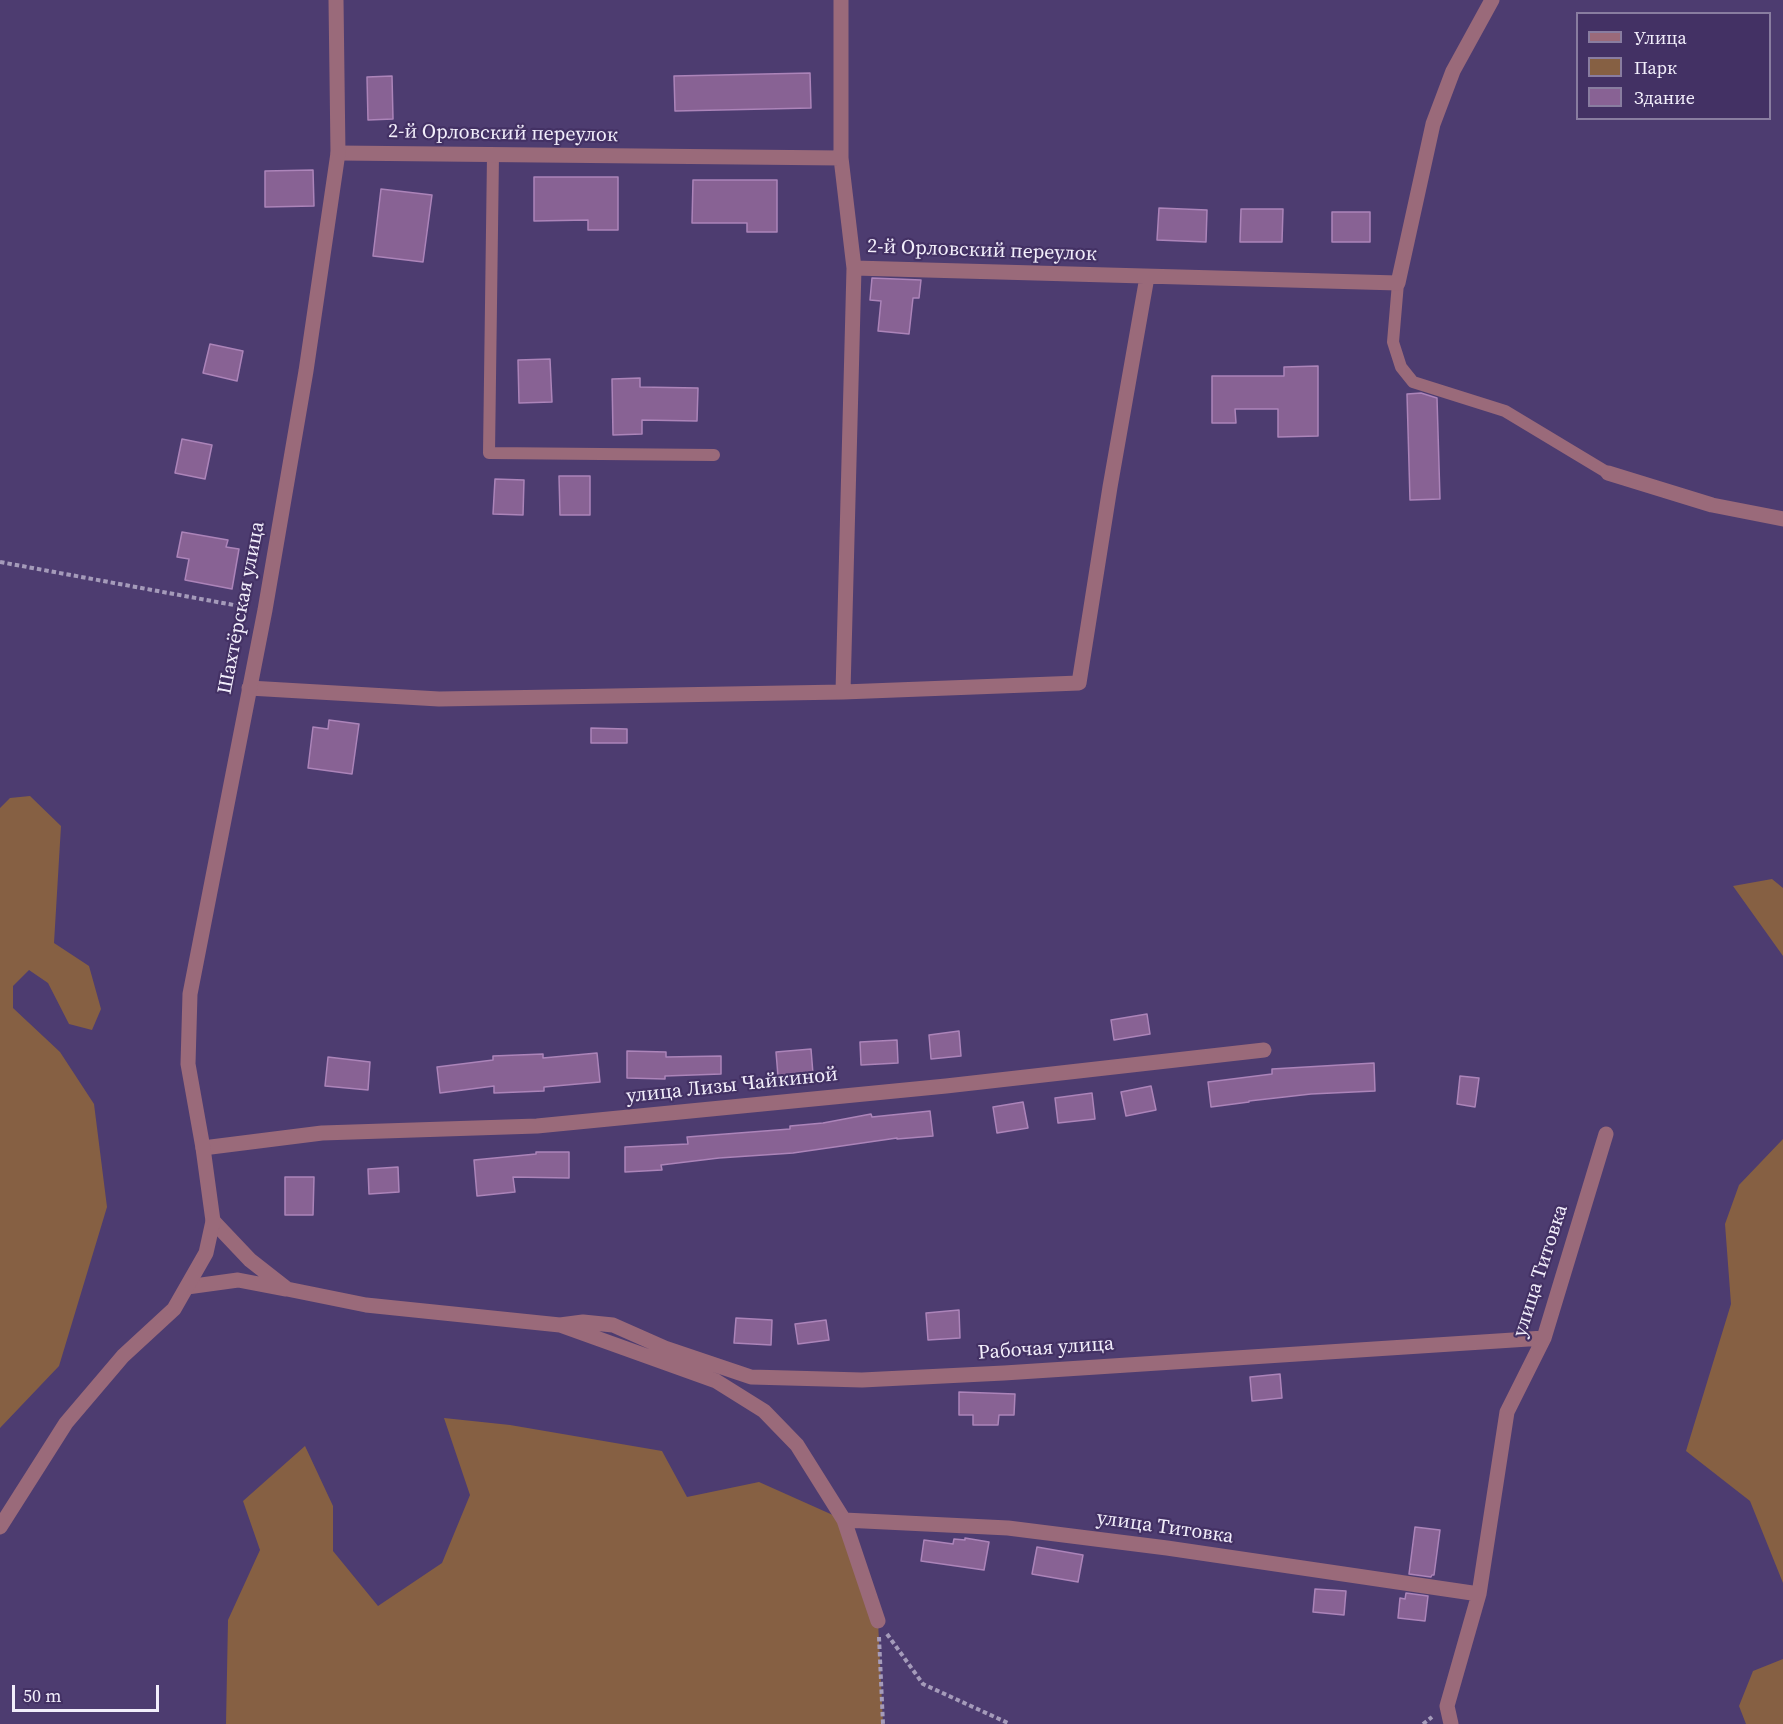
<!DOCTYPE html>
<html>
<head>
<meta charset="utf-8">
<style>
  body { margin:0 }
  #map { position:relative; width:1783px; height:1724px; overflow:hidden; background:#4d3c70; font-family:"Source Serif 4",serif }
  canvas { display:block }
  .legend { position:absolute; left:1576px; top:12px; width:195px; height:108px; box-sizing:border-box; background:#433164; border:2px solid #897da0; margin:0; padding:8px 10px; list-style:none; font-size:18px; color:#f2eefb }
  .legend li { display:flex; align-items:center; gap:12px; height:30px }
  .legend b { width:30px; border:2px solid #897da0 }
  .scale { position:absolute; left:12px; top:1685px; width:147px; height:27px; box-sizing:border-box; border:3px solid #f2eefb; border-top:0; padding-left:8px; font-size:18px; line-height:21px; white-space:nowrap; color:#f2eefb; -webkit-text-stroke:4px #433164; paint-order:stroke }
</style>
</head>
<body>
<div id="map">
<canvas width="1783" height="1724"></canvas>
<ul class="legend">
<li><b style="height:8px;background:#9a6a7a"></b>Улица</li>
<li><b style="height:16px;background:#866043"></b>Парк</li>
<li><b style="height:16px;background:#886294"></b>Здание</li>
</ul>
<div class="scale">50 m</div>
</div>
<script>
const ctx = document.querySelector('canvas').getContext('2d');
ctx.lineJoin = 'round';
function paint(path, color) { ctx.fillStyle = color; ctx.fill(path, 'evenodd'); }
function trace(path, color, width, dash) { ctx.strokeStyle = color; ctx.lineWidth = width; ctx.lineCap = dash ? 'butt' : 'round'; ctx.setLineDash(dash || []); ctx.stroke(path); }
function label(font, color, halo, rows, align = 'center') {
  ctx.font = font + ' "Source Serif 4",serif'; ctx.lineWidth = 4.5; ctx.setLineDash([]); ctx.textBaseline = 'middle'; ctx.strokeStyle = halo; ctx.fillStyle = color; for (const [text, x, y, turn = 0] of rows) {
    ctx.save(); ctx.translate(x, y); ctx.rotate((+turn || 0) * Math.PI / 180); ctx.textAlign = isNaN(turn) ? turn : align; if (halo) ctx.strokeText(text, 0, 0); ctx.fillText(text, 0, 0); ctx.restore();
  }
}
const green = new Path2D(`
  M30,796L61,826L54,943L89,966L101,1009L92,1030L69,1024L48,983L29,970L13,986V1008L60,1052L94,1104L107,1207L59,1366L0,1428V808L10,798Z
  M1772,879L1783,888V956L1733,886Z
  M1783,1139V1583L1750,1501L1686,1451L1731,1304L1725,1224L1739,1185Z
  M444,1418L510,1425L662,1451L687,1497L759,1482L844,1520L878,1621L883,1724H226L228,1620L260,1550L243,1501L305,1446L333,1506V1551L378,1606L442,1563L470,1495Z
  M1783,1659V1724H1746L1739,1706L1753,1671Z`);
const building = new Path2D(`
  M810,73L811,108L675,111L674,76Z
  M392,76L393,119L368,120L367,77Z
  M313,170L314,206L265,207V171Z
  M534,177H618V230H588V220L534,221Z
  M693,180H777V232H747V223H692Z
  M381,189L432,195L423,262L373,256Z
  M1159,208L1207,210L1206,242L1157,240Z
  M1241,209H1283L1282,242H1240Z
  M1332,212H1370V242H1332Z
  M872,278L921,280L919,298H913L909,334L878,331L881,301L870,300Z
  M210,344L243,351L237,381L203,373Z
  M550,359L552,402L519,403L518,360Z
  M1318,366V436L1278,437V409H1235L1236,423H1212V376H1284V367Z
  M640,378V387L698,388L697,421L642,420V434L613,435L612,379Z
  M1421,393L1437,398L1440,499L1410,500L1407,394Z
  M182,439L212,445L205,479L175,473Z
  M559,476H590V515H560Z
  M495,479L524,480L523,515L493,514Z
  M182,532L228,540L226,547L239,549L232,589L185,580L189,559L177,557Z
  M329,720L359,724L352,774L308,768L313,727L328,729Z
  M591,728L627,729V743H591Z
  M1147,1014L1150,1034L1114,1040L1111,1020Z
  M959,1031L961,1056L931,1059L929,1035Z
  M897,1040L898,1063L861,1065L860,1042Z
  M811,1049L813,1074L778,1076L776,1052Z
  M627,1051L666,1052V1057L721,1056V1074L665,1076V1079L627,1078Z
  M597,1053L600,1082L544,1087V1091L494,1093V1086L440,1093L437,1067L493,1060V1056L543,1054V1058Z
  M328,1057L370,1062L368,1090L325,1086Z
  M1374,1063L1375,1091L1311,1094L1249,1101V1102L1211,1107L1208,1082L1272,1074V1069Z
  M1460,1076L1479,1078L1475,1107L1457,1104Z
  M1151,1086L1156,1110L1126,1116L1121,1092Z
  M1092,1093L1095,1119L1058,1123L1055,1098Z
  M1023,1102L1028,1128L997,1133L993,1107Z
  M930,1111L933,1136L897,1139V1138L793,1153L719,1158L661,1165L662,1170L625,1172V1147L688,1144L687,1137L790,1129V1126L823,1123L871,1114L872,1117Z
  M536,1152H569V1178L513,1177L515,1192L477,1196L474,1160L536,1154Z
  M398,1167L399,1192L369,1194L368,1169Z
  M285,1177H314L313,1215H285Z
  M959,1310L960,1338L928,1340L926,1313Z
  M736,1318L772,1320L771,1345L734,1343Z
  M826,1320L829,1340L798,1344L795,1324Z
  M1280,1374L1282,1398L1252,1401L1250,1377Z
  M959,1392L1015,1394L1014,1415H999L998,1425H973V1415H959Z
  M1415,1527L1440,1530L1434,1575H1432L1431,1577L1409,1574Z
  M965,1538L989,1542L984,1570L921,1561L924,1540L953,1544L954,1539L965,1540Z
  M1037,1547L1083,1555L1078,1582L1032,1574Z
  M1315,1589L1346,1591L1344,1615L1313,1612Z
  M1406,1593L1428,1596L1425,1621L1398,1618L1400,1598L1405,1599Z`);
const path = new Path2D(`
  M0,562L250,608
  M887,1634L923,1684L1010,1724
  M879,1637L883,1724
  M1423,1724L1432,1717`);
const service = new Path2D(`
  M493,155L489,453L714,455
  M1398,283L1393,342L1401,367L1413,382L1505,411L1608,473`);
const minor = new Path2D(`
  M841,0V158
  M338,153L841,158L854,268L1398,283L1433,124L1453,71L1492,0
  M1608,473L1712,505L1783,519
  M249,688L439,699L843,692L1079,683L1110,487L1147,277
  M843,692L854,268
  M203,1148L322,1133L537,1126L946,1086L1264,1050
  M213,1221L250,1260L287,1289L366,1305L560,1325L716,1381L764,1411L797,1445L844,1520L878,1621
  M187,1287L238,1280L285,1289
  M560,1325L583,1322L613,1325L665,1348L751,1377L862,1380L1004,1373L1544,1338
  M844,1520L1008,1528L1167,1548L1479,1594
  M1451,1724L1447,1706L1479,1594L1507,1412L1544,1338L1606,1134`);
const tertiary = new Path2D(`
  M0,1527L66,1423L123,1356L174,1309L206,1253L213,1221L203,1148L188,1064L190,994L265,610L306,371L338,153L336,0`);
const streetNames = [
  ["2-й Орловский переулок",503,134,1],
  ["2-й Орловский переулок",982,251,2],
  ["Шахтёрская улица",242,608,-79],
  ["улица Лизы Чайкиной",732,1086,-6],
  ["улица Титовка",1541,1271,-72],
  ["Рабочая улица",1046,1349,-4],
  ["улица Титовка",1165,1528,8]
];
paint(green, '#866043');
paint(building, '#886294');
trace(building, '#ac84b9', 1.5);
trace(path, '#a59bba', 4, [4.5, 3]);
trace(service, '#9a6a7a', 12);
trace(minor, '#9a6a7a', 15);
trace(tertiary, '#9a6a7a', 15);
label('20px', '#f2eefb', '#433164', streetNames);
</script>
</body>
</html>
